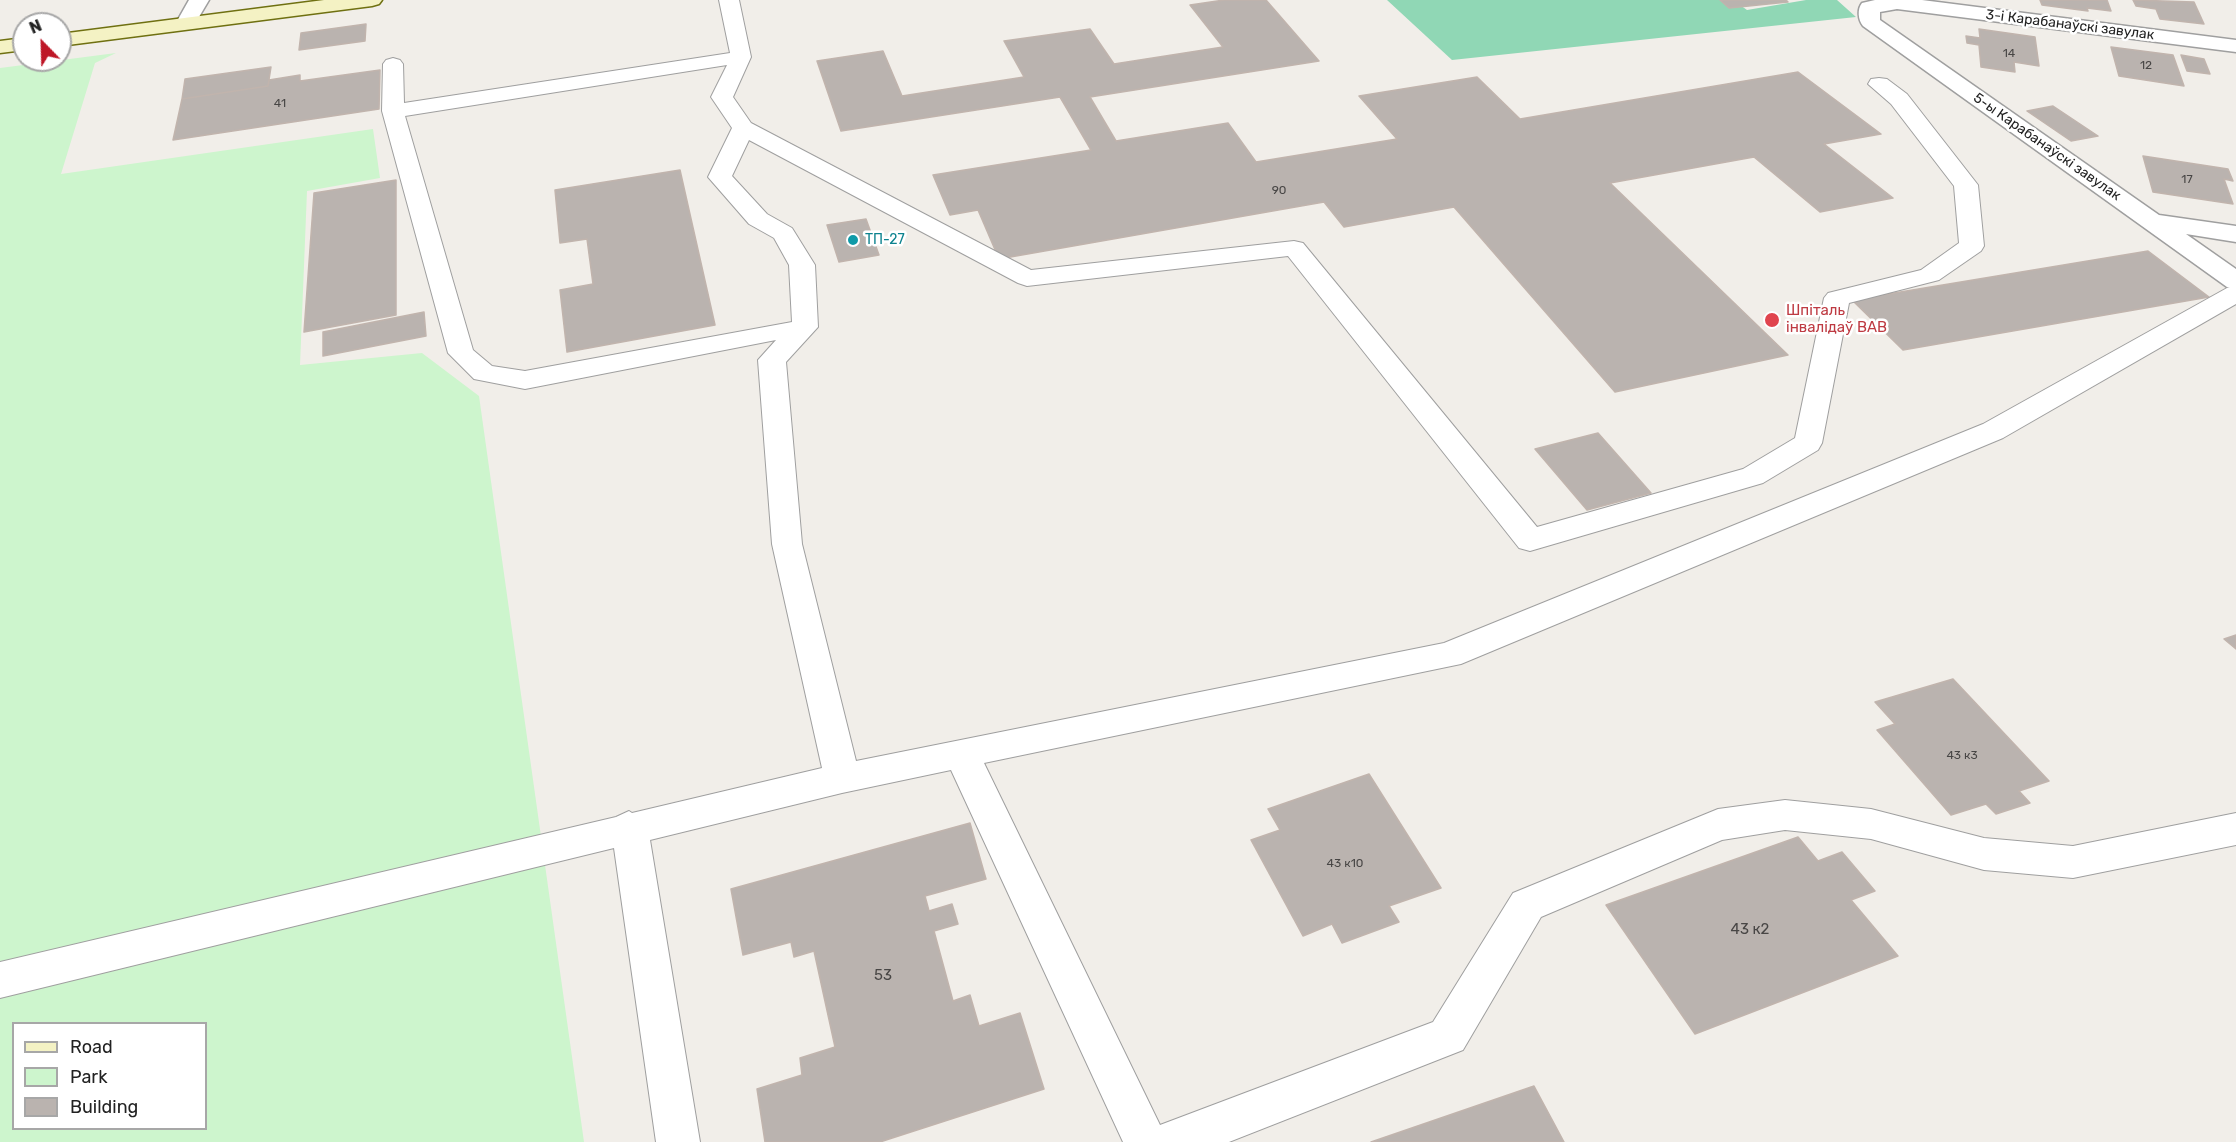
<!DOCTYPE html>
<html>
<head>
<meta charset="utf-8">
<style>
  body { margin:0 }
  #map { position:relative; width:2236px; height:1142px; overflow:hidden; background:#f1eee9; font-family:Rubik,sans-serif }
  canvas { display:block }
  .legend { position:absolute; left:12px; top:1022px; width:195px; height:108px; box-sizing:border-box; background:#fff; border:2px solid #a7a7a7; margin:0; padding:8px 10px; list-style:none; font-size:18px; color:#222 }
  .legend li { display:flex; align-items:center; gap:12px; height:30px }
  .legend b { width:30px; border:2px solid #a7a7a7 }
  .north { position:absolute; left:12px; top:12px; width:60px; height:60px; box-sizing:border-box; background:#fff; border:2px solid #a7a7a7; border-radius:50%; rotate:337deg; font-size:16px; font-weight:700; line-height:24px; text-align:center; color:#222 }
  .north::after { content:''; display:block; margin:auto; width:21px; height:27px; background:#be1626; clip-path:polygon(50% 0,100% 100%,50% 72%,0 100%) }
</style>
</head>
<body>
<div id="map">
<canvas width="2236" height="1142"></canvas>
<ul class="legend">
<li><b style="height:8px;background:#f4f2c4"></b>Road</li>
<li><b style="height:16px;background:#cdf5cd"></b>Park</li>
<li><b style="height:16px;background:#bab3af"></b>Building</li>
</ul>
<div class="north">N</div>
</div>
<script>
const ctx = document.querySelector('canvas').getContext('2d');
ctx.lineJoin = 'round';
function paint(path, color) { ctx.fillStyle = color; ctx.fill(path, 'evenodd'); }
function trace(path, color, width, dash) { ctx.strokeStyle = color; ctx.lineWidth = width; ctx.lineCap = dash ? 'butt' : 'round'; ctx.setLineDash(dash || []); ctx.stroke(path); }
function label(font, color, halo, rows, align = 'center') {
  ctx.font = font + ' Rubik,sans-serif'; ctx.lineWidth = 5; ctx.setLineDash([]); ctx.textBaseline = 'middle'; ctx.strokeStyle = halo; ctx.fillStyle = color; for (const [text, x, y, turn = 0] of rows) {
    ctx.save(); ctx.translate(x, y); ctx.rotate((+turn || 0) * Math.PI / 180); ctx.textAlign = isNaN(turn) ? turn : align; if (halo) ctx.strokeText(text, 0, 0); ctx.fillText(text, 0, 0); ctx.restore();
  }
}
const park = new Path2D(`
  M116,53L95,63L61,174L373,129L380,178L307,191L300,365L422,353L479,396L584,1142H0V68ZM14,1024H206V1128H14Z`);
const pitch = new Path2D(`
  M1387,0H1733L1747,10L1806,0H1837L1856,17L1452,60Z`);
const building = new Path2D(`
  M1224,0H1266L1319,61L1090,97L1116,141L1228,123L1256,162L1397,139L1359,96L1477,77L1520,119L1798,72L1881,134L1824,144L1893,198L1820,212L1754,157L1610,183L1788,355L1615,392L1454,207L1344,227L1324,202L999,259L978,210L950,215L933,175L1091,150L1060,97L841,131L817,61L883,51L902,96L1024,77L1004,41L1090,29L1114,64L1223,47L1190,5Z
  M1720,0H1786L1788,2L1729,8Z
  M2040,0H2107L2111,11L2087,8L2088,11L2042,5Z
  M2133,0L2194,2L2204,24L2160,19L2156,9L2136,6Z
  M366,24L365,41L299,50L301,33Z
  M1979,29L2035,37L2039,66L2014,62L2015,72L1981,67L1979,45L1967,43L1966,36L1980,38Z
  M2111,47L2173,55L2184,86L2119,76Z
  M2181,55L2204,59L2210,74L2187,71Z
  M271,67L268,86L182,99L185,79Z
  M380,70L379,109L173,140L182,99L268,86L269,80L300,75V81Z
  M2053,106L2098,136L2071,141L2027,111Z
  M2143,156L2228,169L2233,181L2224,179L2233,204L2153,192Z
  M680,170L715,325L567,352L560,290L593,284L587,239L560,243L555,190Z
  M396,180V315L304,332L314,193Z
  M866,219L879,255L839,262L827,225Z
  M2148,251L2209,297L1903,350L1852,300Z
  M424,312L426,336L323,356V332Z
  M1598,433L1651,493L1587,510L1535,449Z
  M2236,635V649L2224,639Z
  M1953,679L2049,781L2019,791L2030,803L1996,814L1986,804L1951,815L1877,730L1895,724L1875,702Z
  M1369,774L1441,888L1389,906L1399,922L1342,943L1332,924L1303,936L1251,840L1280,830L1268,809Z
  M970,823L986,879L925,896L929,911L952,904L958,924L934,931L953,1001L970,995L979,1026L1020,1013L1044,1089L880,1142H765L757,1089L802,1075L800,1058L835,1047L814,951L794,957L791,942L743,955L731,889Z
  M1798,837L1818,861L1842,852L1875,891L1851,900L1898,956L1695,1034L1606,905Z
  M1534,1086L1564,1142H1371Z`);
const service = new Path2D(`
  M719,0H739L751,57L733,97L751,123L1031,270L1294,241L1303,243L1537,527L1743,469L1795,438L1824,298L1828,293L1921,270L1959,243L1954,186L1891,104L1868,84L1871,79L1879,78L1887,79L1907,94L1978,185L1984,246L1981,251L1939,280L1849,303L1822,443L1818,450L1763,483L1530,551L1519,548L1288,256L1027,286L1018,283L749,140L732,176L767,214L792,228L815,265L818,327L786,362L802,544L856,761L1444,643L1983,424L2227,288L2236,285V304L2003,438L1461,664L984,763L1160,1125L1433,1022L1513,893L1718,809L1785,800L1871,809L1984,838L2073,846L2236,813V845L2073,878L1984,870L1871,839L1785,830L1722,840L1541,917L1463,1050L1229,1142H1123L951,770L842,793L650,840L700,1142H656L614,848L0,998V962L616,817L629,811L632,813L822,768L772,544L758,360L776,340L525,389L474,379L448,353L382,111L383,64L386,60L393,58L400,60L403,64L404,103L730,53ZM727,65L711,97L732,128L708,177L749,224L774,238L789,265L792,322L525,371L492,366L473,350L405,116Z`);
const minor = new Path2D(`
  M189,0H209L193,27L186,29L179,27L176,23Z
  M1875,0H1922L2236,40V52L1897,9L1880,12V20L2159,215L2236,226V242L2186,234L2236,269V289L2227,287L1863,26C1858,20 1857,9 1862,3Z`);
const secondary = new Path2D(`
  M324,0H382L379,4L372,6L60,46V34Z
  M24,38V50L0,53V41Z`);
const markers = [
  [853,240,6,"#0f9aa8"],
  [1772,320,8,"#e0444e"]
];
const numberNames = [
  ["14",2009,54],
  ["12",2146,66],
  ["41",280,104],
  ["17",2187,180],
  ["90",1279,191],
  ["43 к3",1962,756],
  ["43 к10",1345,864]
];
const farStreetnames = [
  ["3-і Карабанаўскі завулак",2070,25,7],
  ["5-ы Карабанаўскі завулак",2047,147,35]
];
const farCulturenames = [
  ["ТП-27",865,240]
];
const healthNames = [
  ["Шпіталь",1786,311],
  ["інвалідаў ВАВ",1786,328]
];
const nearNumbernames = [
  ["43 к2",1750,930],
  ["53",883,976]
];
paint(park, '#cdf5cd');
paint(pitch, '#90d7b5');
paint(building, '#bab3af');
trace(building, '#c1b4ad', 1.5);
trace(service, '#9f9f9f', 2);
trace(minor, '#9f9f9f', 3);
trace(secondary, '#6f7011', 3);
paint(service, '#fff');
paint(minor, '#fff');
paint(secondary, '#f4f2c4');
for (const [x, y, r, color] of markers) { const dot = new Path2D(); dot.arc(x, y, r, 0, 2 * Math.PI); ctx.fillStyle = color; ctx.fill(dot); trace(dot, '#fff', 2); }
label('12px', '#484645', null, numberNames);
label('14px', '#222', '#fff', farStreetnames);
label('14px', '#0d838f', '#fff', farCulturenames, 'left');
label('15px', '#be3a42', '#fff', healthNames, 'left');
label('15px', '#484645', null, nearNumbernames);
</script>
</body>
</html>
